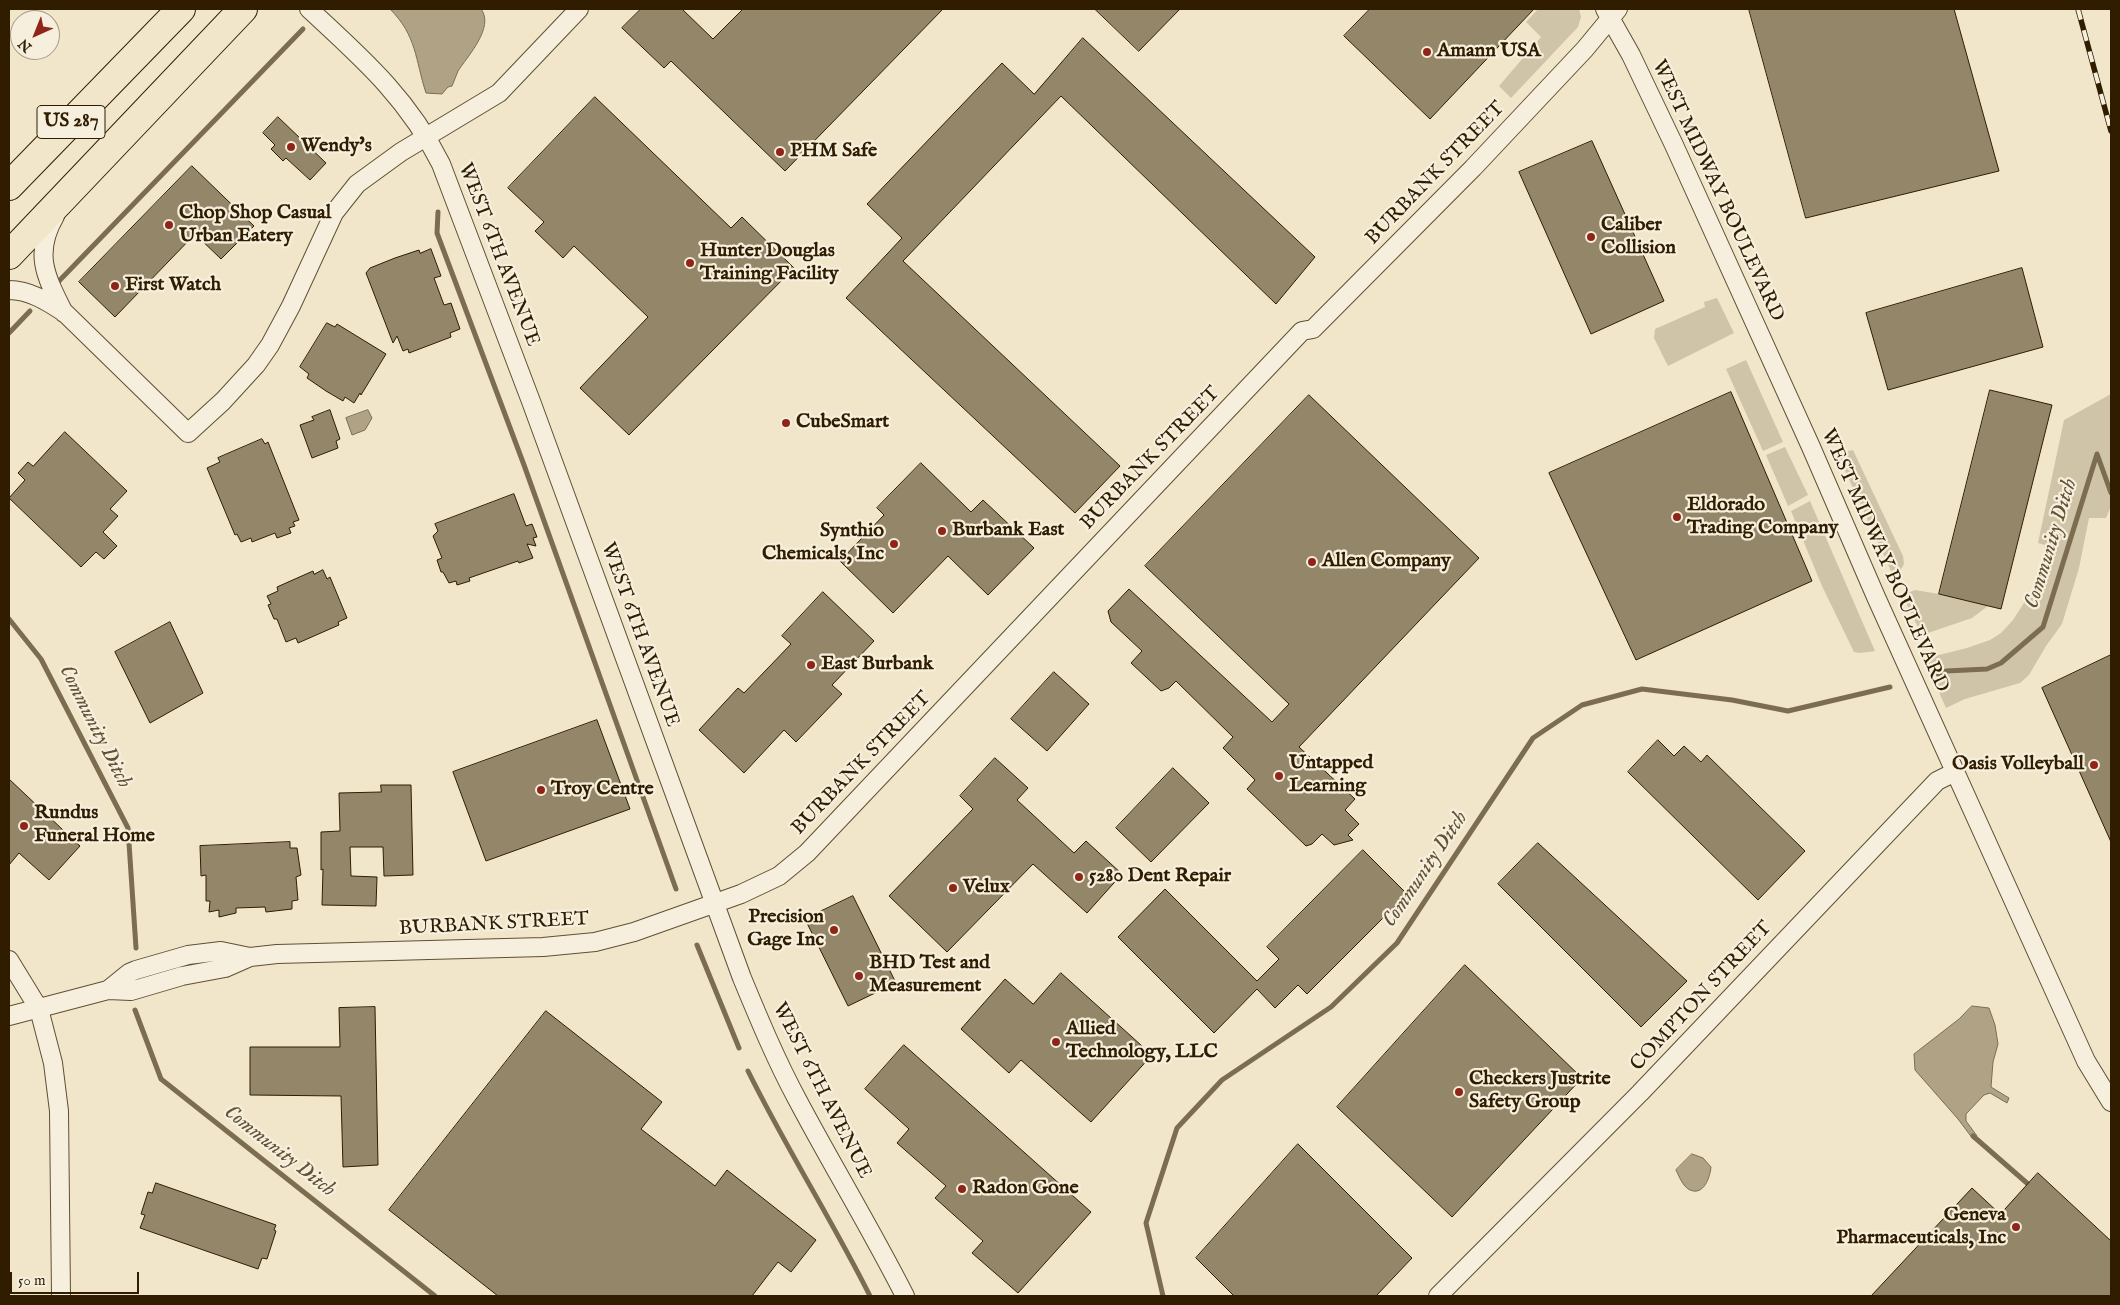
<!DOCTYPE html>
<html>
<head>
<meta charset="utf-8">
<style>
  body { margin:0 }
  #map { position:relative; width:2120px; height:1305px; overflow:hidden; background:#f1e6ca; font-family:"IM FELL English",serif }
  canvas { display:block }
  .frame { position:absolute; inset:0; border:10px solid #301d00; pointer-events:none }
  .north { position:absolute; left:10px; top:10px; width:50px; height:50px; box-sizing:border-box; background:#f6efdd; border:1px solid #a79b85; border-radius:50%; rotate:224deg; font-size:14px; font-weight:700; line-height:20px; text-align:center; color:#301d00 }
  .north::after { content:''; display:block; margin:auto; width:18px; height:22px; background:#8f2418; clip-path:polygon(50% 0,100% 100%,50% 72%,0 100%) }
  .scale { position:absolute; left:10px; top:1272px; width:129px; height:22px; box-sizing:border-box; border:2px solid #301d00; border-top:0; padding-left:6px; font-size:15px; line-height:18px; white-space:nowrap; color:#301d00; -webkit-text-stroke:4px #f6efdd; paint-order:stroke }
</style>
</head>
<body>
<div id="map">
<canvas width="2120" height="1305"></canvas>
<div class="frame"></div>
<div class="north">N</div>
<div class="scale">50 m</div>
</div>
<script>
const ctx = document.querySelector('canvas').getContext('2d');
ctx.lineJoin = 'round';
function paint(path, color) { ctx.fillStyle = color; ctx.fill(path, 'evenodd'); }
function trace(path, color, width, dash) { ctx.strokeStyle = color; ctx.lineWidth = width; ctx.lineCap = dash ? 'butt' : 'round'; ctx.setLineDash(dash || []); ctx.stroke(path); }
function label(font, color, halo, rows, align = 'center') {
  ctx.font = font + ' "IM FELL English",serif'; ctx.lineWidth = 4.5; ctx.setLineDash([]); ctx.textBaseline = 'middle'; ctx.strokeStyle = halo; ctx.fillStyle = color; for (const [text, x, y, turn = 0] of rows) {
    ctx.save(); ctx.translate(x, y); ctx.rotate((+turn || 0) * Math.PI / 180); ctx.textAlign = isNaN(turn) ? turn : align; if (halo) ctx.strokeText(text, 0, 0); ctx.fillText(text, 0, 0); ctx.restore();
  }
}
const green = new Path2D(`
  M1538,9H1579L1581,17L1578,27L1511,98L1499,86L1541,37L1526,22Z
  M1717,298L1734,333L1668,366L1654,338L1655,329L1705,307L1704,302Z
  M1746,360L1783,442L1763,451L1726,369Z
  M2111,394V506L2106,518H2089L2079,568L2062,624L2046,646L2029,675L2020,683L1965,699L1946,708L1935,683L1938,682V674L1930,666L1928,668L1923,659L1967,648L1990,640L2001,633L2013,620L2038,581L2045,545L2038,543L2064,420Z
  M1785,447L1808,495L1788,506L1766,455Z
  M1853,450L1903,556L1904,564L1899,573H1892L1837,453Z
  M1810,501L1875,651L1860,653L1854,652L1822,586L1791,511Z
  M1915,590L1939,594L1988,606L1972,618L1922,635L1902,595Z`);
const water = new Path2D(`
  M390,9H481C495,27 467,57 458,71C456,76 454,81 452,86L448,87L442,94L426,93C415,59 417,36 390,9Z
  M368,410L372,418L365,430L352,435L346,418Z
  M1972,1006L1989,1008L1995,1025L1998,1044L1993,1062L1991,1087L2009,1098L2007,1103L1990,1093L1984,1095L1966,1114V1121L1977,1136L1973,1139L1958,1119L1915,1070L1914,1054L1959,1019Z
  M1692,1154L1703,1158L1711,1167C1710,1177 1704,1196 1690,1190C1683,1187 1679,1176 1676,1170Z`);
const stream = new Path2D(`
  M438,212L437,233L524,465L676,889
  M59,281L303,29
  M9,333L30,311
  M9,619L41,659L128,828L136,948
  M1938,674L1946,671L1987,669L2001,663L2043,627L2097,454L2111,493
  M697,945L739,1048
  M135,1010L161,1079L435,1296
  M748,1071C786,1148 832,1220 870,1296
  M1973,1136L2028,1184
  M1163,1296L1146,1223L1177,1128L1222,1080L1331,1007L1397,943L1533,738L1582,705L1642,689L1732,700L1788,711L1890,687`);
const building = new Path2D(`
  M641,9H682L713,39L743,9H943L785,171L671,61L664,68L622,28Z
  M1095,9H1180L1139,51Z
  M1370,9H1534L1430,119L1344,36Z
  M1749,9H1954L1999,171L1806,218Z
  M1083,38L1315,257L1276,304L1061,96L903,261L1120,466L1075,513L846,298L902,238L867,204L1002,63L1034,94Z
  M595,97L731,228L742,217L794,268L629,435L580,388L648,317L574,246L563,258L535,231L544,222L508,188Z
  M278,117L326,163L310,180L286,158L283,161L271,149L275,145L263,133Z
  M1592,141L1664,301L1591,334L1519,172Z
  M192,166L254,226L221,259L195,234L115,317L79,282Z
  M431,249L441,276L434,278L444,305L451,303L460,329L450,333L451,337L409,353L408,349L403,351L397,336L393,343L366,273L370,268L395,258L419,250L420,253Z
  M2022,268L2043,347L1888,390L1866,313Z
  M327,323L335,327L337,324L386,354L361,395L360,393L354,403L345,397L343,401L326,391L307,378L309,374L300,367Z
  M1990,390L2052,405L2001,609L1939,594Z
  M1731,392L1812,581L1636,660L1549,473Z
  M1309,395L1479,558L1299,747L1355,799L1345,810L1359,824L1348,835L1353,840L1334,845L1322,834L1312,844L1306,846L1247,789L1255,780L1223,748L1233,737L1176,681L1169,688L1161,691L1131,663L1142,651L1111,622L1108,611L1129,589L1272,722L1289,704L1145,566Z
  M330,410L340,439L336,441L338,448L312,458L300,425L314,420L312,417Z
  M65,432L127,491L110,509L118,516L103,532L117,546L104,559L96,552L81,567L9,498L25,480L18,473L28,462L33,466Z
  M262,439L265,444L268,442L299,520L293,522L295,526L289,528L291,533L277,538L275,533L252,542L251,538L241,542L237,534L235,535L207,468L220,462L218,458Z
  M921,463L971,512L983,500L1034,548L988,595L948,556L893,613L840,561L884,515L877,508Z
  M514,494L526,526L532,524L537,537L533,538L536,546L527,544L533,558L519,563L518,561L469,578L470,581L457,585L456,581L449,583L443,572H441L437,560L442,558L433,536L438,531L435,524Z
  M323,570L327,579L330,577L347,618L338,622L339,625L298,643L296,638L286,642L277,619H274L268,605L271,604L267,596L278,591L277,587L313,571L314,574Z
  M823,592L874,641L832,685L842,694L796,742L784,730L744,773L699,730L738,688L744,693L791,644L782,636Z
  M170,622L203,693L150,723L115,652Z
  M2111,655V842L2042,688Z
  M1054,672L1089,704L1047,751L1011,719Z
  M597,720L630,809L486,861L453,772Z
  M1658,740L1674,756L1684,746L1701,762L1707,755L1805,851L1758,900L1628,772Z
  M995,758L1028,788L1017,800L1074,853L1086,841L1122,874L1087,913L1033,864L947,952L889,896L973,809L960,796Z
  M1173,768L1209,803L1151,862L1116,828Z
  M9,779L80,846L49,880L19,853L9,865Z
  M381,785H411L413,875L384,876L383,847H350L351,876L377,877L376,906L322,905L323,869L321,870V832L340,831L339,793L381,792Z
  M290,842V848H297L301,875L296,877L298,900L292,901V909L266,912L265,907L236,908V913L219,917V910L209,912L210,901H206V875L201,876L200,846Z
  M1538,843L1687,981L1641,1027L1498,884Z
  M1363,850L1407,894L1307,994L1298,985L1275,1008L1257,989L1214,1033L1118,937L1165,889L1257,981L1279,959L1267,947Z
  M853,896L896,983L848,1006L805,919Z
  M1465,965L1582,1078L1452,1217L1337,1107Z
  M1061,973L1152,1055L1091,1122L1021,1060L1009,1073L961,1029L1005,979L1033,1004Z
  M375,1007L378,1165L343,1167L341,1096L250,1095V1047H340L339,1008Z
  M546,1011L662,1102L641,1129L715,1186L727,1170L816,1240L791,1272L778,1262L752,1296H498L389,1210Z
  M904,1045L1091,1212L1018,1293L972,1253L983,1241L935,1198L946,1186L897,1143L909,1129L865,1089Z
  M1298,1144L1412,1258L1376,1296H1234L1196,1258Z
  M2038,1173L2111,1241V1296H1871L1972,1188L2000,1214Z
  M156,1183L276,1225L274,1230L276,1231L267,1259L262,1258L258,1269L140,1228L145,1215L141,1214L148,1192L152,1193Z`);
const minor = new Path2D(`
  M309,9C362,58 408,98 441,164L532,404L742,978C759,1019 776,1060 797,1099C832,1165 871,1229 905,1296
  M1605,9L1631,55L1674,145L1811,447L1876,597L2086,1061L2111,1102
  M55,216C33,254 46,277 64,313
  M9,290C30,290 48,302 65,313L188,433L223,401L256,365L270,345L291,306L334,213L357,184L401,152L499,93L579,9
  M9,960L39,1009L53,1063L59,1111L61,1296
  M108,990L129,973L136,970L188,955L221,951L250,957L277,954L543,947L595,942L634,932L741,894L779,876L807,853L1302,331L1313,329L1473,168L1585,49L1618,9
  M9,1016L108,990L131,991L182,976L225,968L250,957
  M1438,1296L1640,1093L1937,781L1955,772`);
const primary = new Path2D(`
  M9,186L181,9
  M9,255L243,9`);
const rail = new Path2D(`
  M2078,9L2111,131`);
const markers = [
  [1427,52,5,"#8f2418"],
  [291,147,5,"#8f2418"],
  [780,152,5,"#8f2418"],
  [169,225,5,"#8f2418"],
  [1591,237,5,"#8f2418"],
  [690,263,5,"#8f2418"],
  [115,286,5,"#8f2418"],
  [786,423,5,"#8f2418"],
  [1677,517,5,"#8f2418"],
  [942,531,5,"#8f2418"],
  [894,544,5,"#8f2418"],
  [1312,562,5,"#8f2418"],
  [811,665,5,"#8f2418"],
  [2094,765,5,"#8f2418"],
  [1279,776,5,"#8f2418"],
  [541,790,5,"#8f2418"],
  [24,826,5,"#8f2418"],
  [1079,877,5,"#8f2418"],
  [953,888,5,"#8f2418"],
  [834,930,5,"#8f2418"],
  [859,976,5,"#8f2418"],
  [1056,1042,5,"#8f2418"],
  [1459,1092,5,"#8f2418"],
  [962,1189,5,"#8f2418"],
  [2016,1227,5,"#8f2418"]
];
const shields = [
  [71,122,68]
];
const shieldNames = [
  ["US 287",71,122]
];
const poiNames = [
  ["Amann USA",1437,52],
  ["Wendy's",301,147],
  ["PHM Safe",790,152],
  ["Chop Shop Casual",179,214],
  ["Urban Eatery",179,237],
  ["Caliber",1601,226],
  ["Collision",1601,249],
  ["Hunter Douglas",700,252],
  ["Training Facility",700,275],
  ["First Watch",125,286],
  ["CubeSmart",796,423],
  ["Eldorado",1687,506],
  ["Trading Company",1687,529],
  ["Burbank East",952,531],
  ["Synthio",884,532,"right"],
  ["Chemicals, Inc",884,555,"right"],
  ["Allen Company",1322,562],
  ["East Burbank",821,665],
  ["Untapped",1289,764],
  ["Learning",1289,787],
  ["Oasis Volleyball",2084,765,"right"],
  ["Troy Centre",551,790],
  ["Rundus",34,814],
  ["Funeral Home",34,837],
  ["5280 Dent Repair",1089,877],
  ["Velux",963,888],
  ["Precision",824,918,"right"],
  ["Gage Inc",824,941,"right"],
  ["BHD Test and",869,964],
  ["Measurement",869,987],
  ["Allied",1066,1030],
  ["Technology, LLC",1066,1053],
  ["Checkers Justrite",1469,1080],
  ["Safety Group",1469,1103],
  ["Radon Gone",972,1189],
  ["Geneva",2006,1216,"right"],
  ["Pharmaceuticals, Inc",2006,1239,"right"]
];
const streetNames = [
  ["BURBANK STREET",1436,174,-46],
  ["WEST MIDWAY BOULEVARD",1717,191,65],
  ["WEST 6TH AVENUE",498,255,69],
  ["BURBANK STREET",1151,459,-46],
  ["WEST MIDWAY BOULEVARD",1884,561,66],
  ["WEST 6TH AVENUE",639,635,70],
  ["BURBANK STREET",862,764,-46],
  ["BURBANK STREET",494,925,-3],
  ["COMPTON STREET",1702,997,-47],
  ["WEST 6TH AVENUE",821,1091,63]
];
const waterNames = [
  ["Community Ditch",2052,544,-73],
  ["Community Ditch",94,727,63],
  ["Community Ditch",1426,870,-56],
  ["Community Ditch",279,1152,38]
];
paint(green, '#d0c4a8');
paint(water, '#afa285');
trace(water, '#7c6d50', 1);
trace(stream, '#7c6d50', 5);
paint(building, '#948669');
trace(building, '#301d00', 1);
trace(minor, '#604f32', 20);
trace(primary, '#301d00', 30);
trace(minor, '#f6efdd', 18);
trace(primary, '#f1e6ca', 28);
trace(rail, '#301d00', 5.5);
trace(rail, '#f6efdd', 4, [11]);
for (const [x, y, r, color] of markers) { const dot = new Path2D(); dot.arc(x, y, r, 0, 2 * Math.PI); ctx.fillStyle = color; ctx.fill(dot); trace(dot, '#f6efdd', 2); }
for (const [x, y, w] of shields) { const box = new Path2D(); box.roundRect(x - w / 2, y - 16.5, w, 33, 4); ctx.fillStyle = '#f6efdd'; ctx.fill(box); trace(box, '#301d00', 1); }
label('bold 19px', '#301d00', null, shieldNames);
label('bold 20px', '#301d00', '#f6efdd', poiNames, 'left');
label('20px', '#301d00', '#f6efdd', streetNames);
label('italic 21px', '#635235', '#f6efdd', waterNames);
</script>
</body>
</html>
